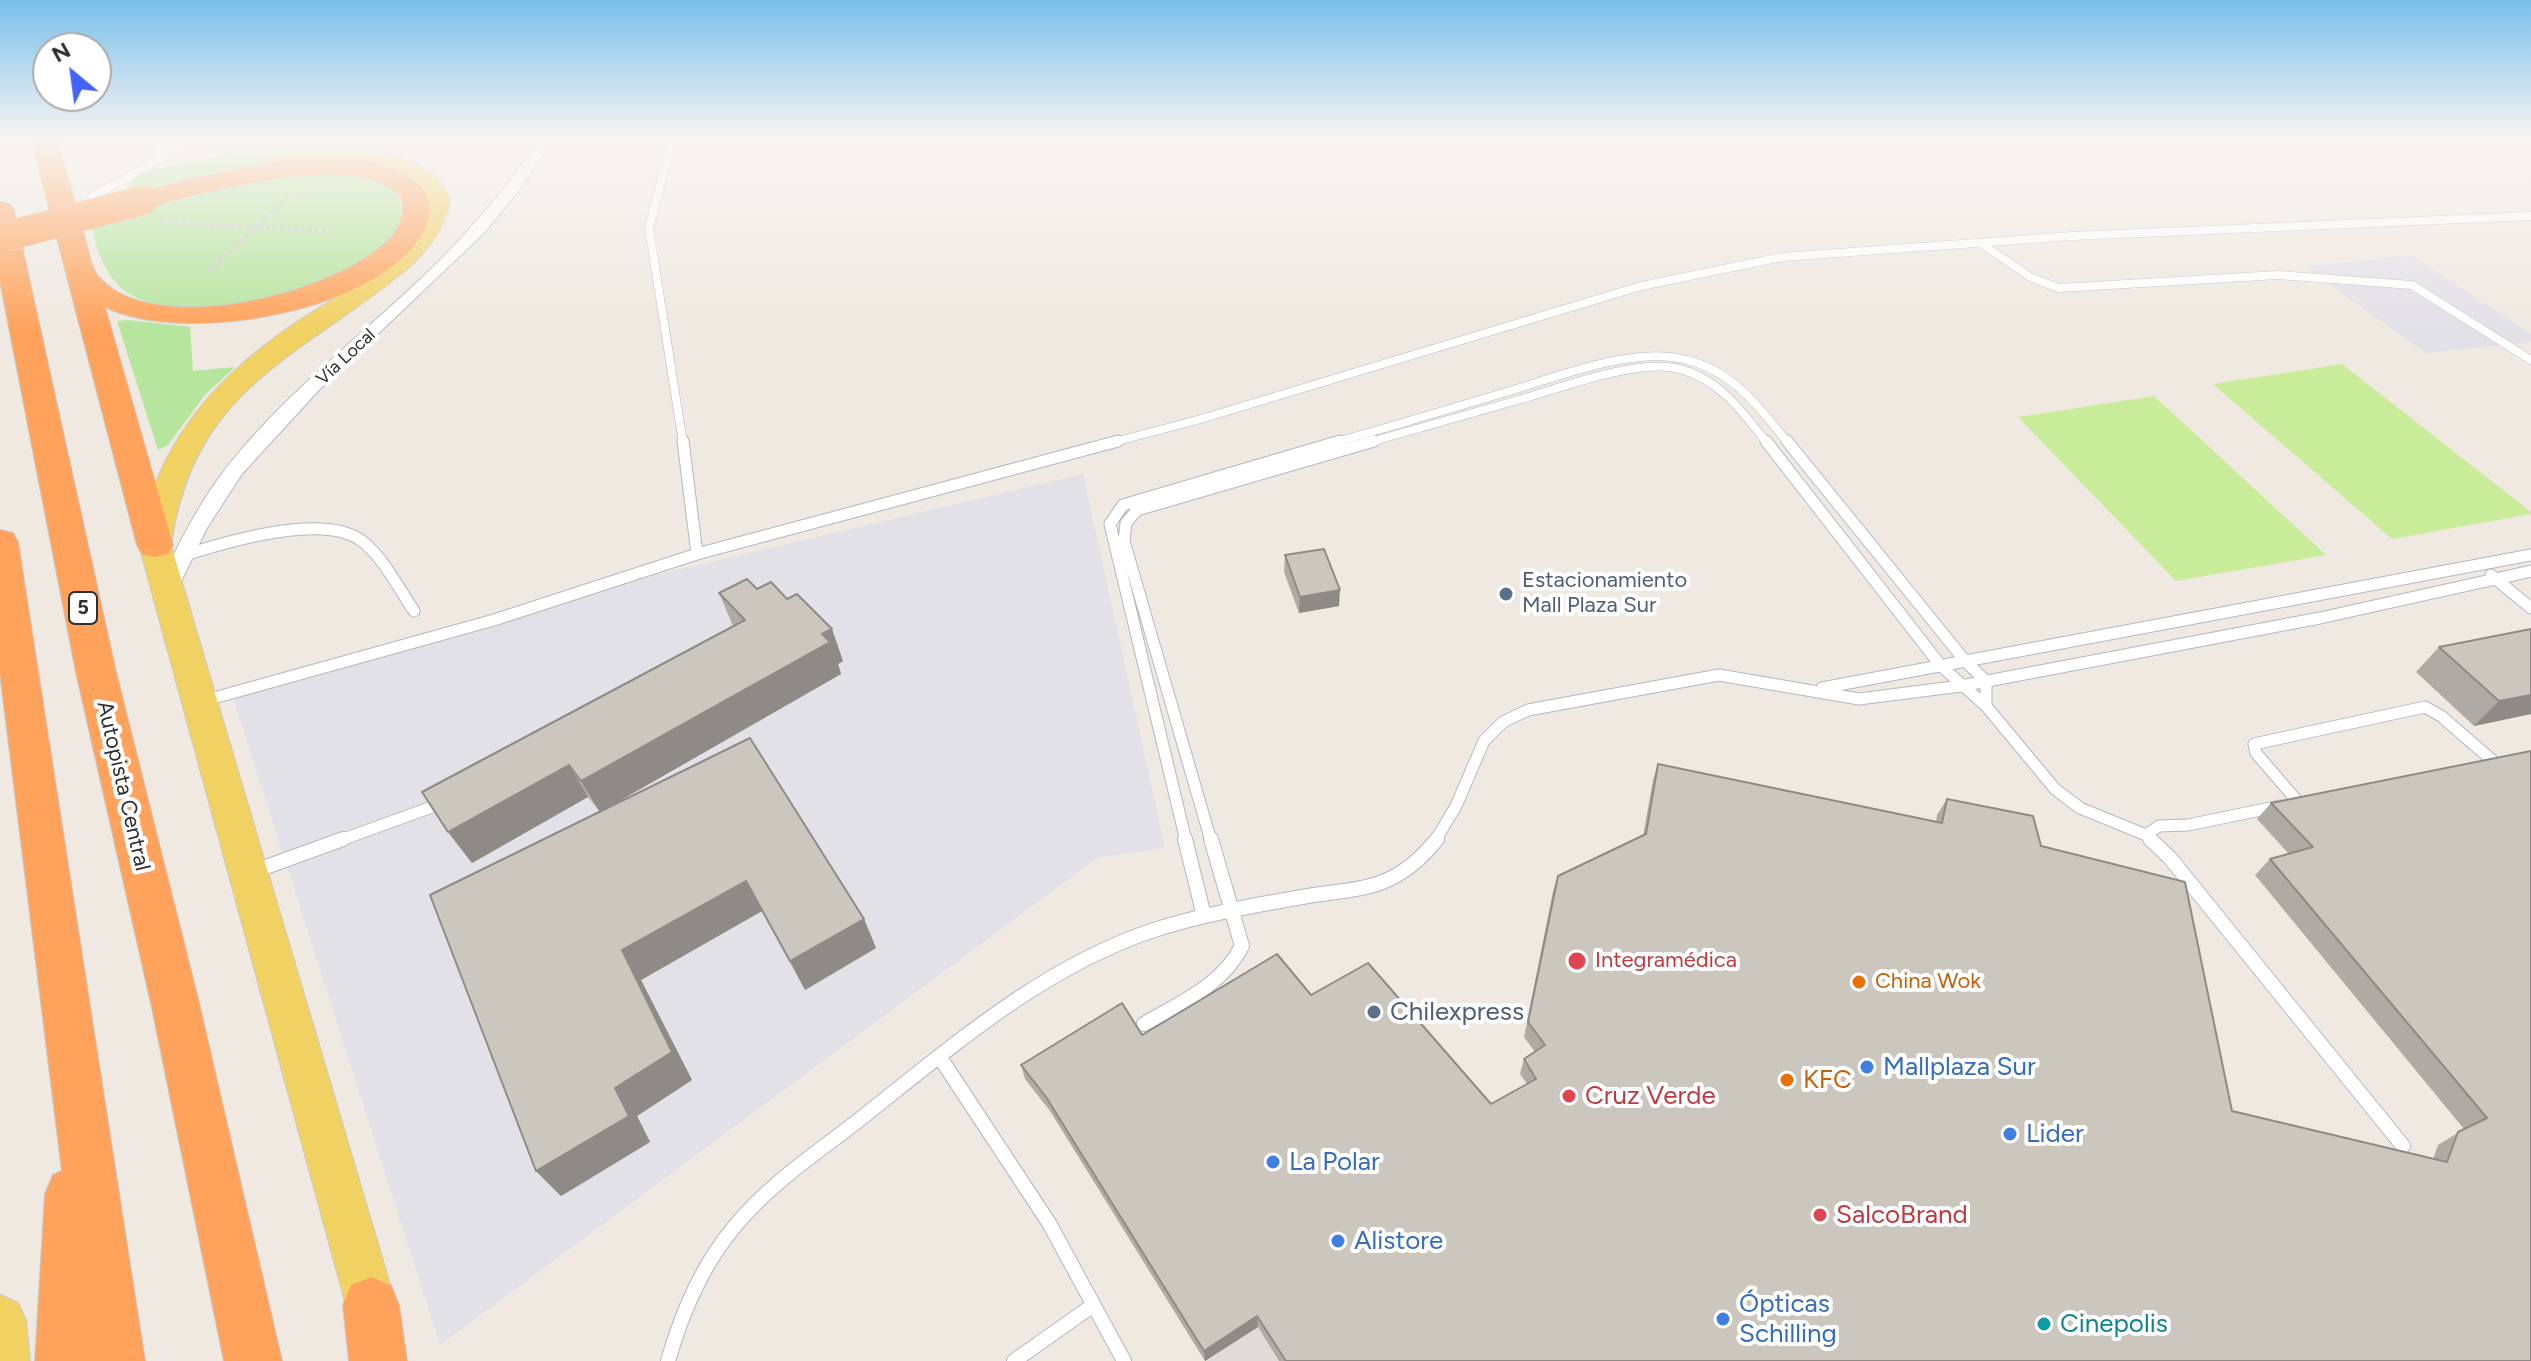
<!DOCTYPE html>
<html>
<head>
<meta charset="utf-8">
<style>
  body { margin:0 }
  #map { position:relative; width:2531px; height:1361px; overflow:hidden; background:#efe9e1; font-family:Figtree,sans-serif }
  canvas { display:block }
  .north { position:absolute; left:32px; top:32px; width:80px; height:80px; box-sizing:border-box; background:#fff; border:2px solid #ababab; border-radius:50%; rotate:331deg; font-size:22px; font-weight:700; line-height:32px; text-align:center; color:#2e2e2e }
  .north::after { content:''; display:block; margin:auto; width:28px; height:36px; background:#4264fb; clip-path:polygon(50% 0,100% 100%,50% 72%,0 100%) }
</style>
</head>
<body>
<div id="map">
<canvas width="2531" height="1361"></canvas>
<div class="north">N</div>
</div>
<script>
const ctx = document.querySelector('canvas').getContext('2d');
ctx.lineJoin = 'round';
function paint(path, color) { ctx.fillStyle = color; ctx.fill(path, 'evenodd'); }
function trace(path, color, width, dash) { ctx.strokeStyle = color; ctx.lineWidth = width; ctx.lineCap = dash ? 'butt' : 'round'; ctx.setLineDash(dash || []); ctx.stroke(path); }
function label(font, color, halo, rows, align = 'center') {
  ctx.font = font + ' Figtree,sans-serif'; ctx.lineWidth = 8; ctx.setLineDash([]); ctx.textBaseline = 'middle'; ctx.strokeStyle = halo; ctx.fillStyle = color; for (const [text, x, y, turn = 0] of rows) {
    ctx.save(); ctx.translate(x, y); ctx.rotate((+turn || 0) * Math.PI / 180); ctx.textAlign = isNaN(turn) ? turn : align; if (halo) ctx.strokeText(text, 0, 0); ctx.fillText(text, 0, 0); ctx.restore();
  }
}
const industrial = new Path2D(`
  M2412,255L2531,334V342L2426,353L2304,267Z
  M1083,474L1165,848L1097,858L440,1345L230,688L499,612Z`);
const green = new Path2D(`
  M339,144L355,148L345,154L270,162L135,192L128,189L133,178L151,169L264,147Z
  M331,172C351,175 387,176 398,196C425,245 308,290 275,298C238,308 165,315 131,295C107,281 95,249 91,223L263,179Z
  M128,320L190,327L193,371L235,367L205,395L168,445L158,450L117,321Z`);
const pitch = new Path2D(`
  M2342,364L2531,512V514L2392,539L2213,384Z
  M2154,396L2326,555L2176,581L2018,417Z`);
const plaza = new Path2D(`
  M1258,1327L1279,1361H1206Z`);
const path = new Path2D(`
  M161,222L328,231
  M209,271L293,192`);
const laneFar2 = new Path2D(`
  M160,139L157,152L170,153L197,139
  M672,139L649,228L683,443
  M92,197L170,153
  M1980,243L2032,278L2059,288L2278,275L2412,285L2531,360
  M1110,443L1201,419L1641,286L1782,257L2072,236L2531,216
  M1333,443C1390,427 1446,410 1503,393C1555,378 1634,345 1687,360C1734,372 1760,408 1788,443
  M1367,443C1422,427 1477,412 1532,396C1568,385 1638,360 1675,368C1718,377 1742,411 1767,443`);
const laneFar1 = new Path2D(`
  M683,441L697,554
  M1766,441L1941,666L1986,706L2055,789L2080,808L2146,835L2152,841
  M1787,441L1966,662L1986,681V706
  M182,556C225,542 323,512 362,541C384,558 399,589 414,611
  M2491,575L2531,608
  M1822,688L2531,555
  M203,701L494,620L697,554L1118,441
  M2298,802L2256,753L2254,744L2425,707L2441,716L2493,761
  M2146,835L2159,826L2188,825L2280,806
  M338,841L443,803
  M1186,841L1110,524L1123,505L1340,441
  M1211,841L1124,541L1126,523L1137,510L1374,441
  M1435,841L1456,806L1484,741L1503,722L1528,710L1719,675L1859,699L1961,686L2320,618L2531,571`);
const lane = new Path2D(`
  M1185,839L1204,916
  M2150,839L2170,858L2403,1146
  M252,872L343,839
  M1144,1024C1180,1003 1223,985 1242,946L1211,839
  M939,1056L1049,1223L1124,1361
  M668,1361C682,1312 702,1265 735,1226C771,1182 820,1151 864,1116C955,1044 1043,967 1154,930C1204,914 1256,905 1308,896C1331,892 1358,891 1380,883C1402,875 1422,858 1437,839
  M1014,1361L1092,1306`);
const street = new Path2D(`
  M540,139H554L520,189L484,233L319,390L242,474L207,528L174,596H160L157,591C174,552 193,514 218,479C278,397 363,336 435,265C474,226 509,185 540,139Z`);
const primary = new Path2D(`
  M319,151C356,151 408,149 436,178C442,184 446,193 450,200C445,227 432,243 414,263C307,355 193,383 171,545L396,1305L389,1323L371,1330L353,1323L346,1305L139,545C154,448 212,380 291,326C340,292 411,263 426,200C397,152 325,164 278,170L270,168L266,163L270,158Z
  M0,1295L18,1303L26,1321L30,1361H0Z`);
const highway = new Path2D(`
  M31,139H57C66,172 76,205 85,238C88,248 90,264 96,273C147,344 350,292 395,232C403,221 407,202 397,193C349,150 202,194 144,208L134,206L130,200L134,194C207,176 354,129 417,183C431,194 433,210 426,227C386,312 184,346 105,307L173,545L168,554L155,557L142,554L137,545Z
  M0,202L10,204L14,210L116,672L199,1003L282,1361H224L151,1003L76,672L0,281Z
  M0,530L13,533L18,542L145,1361H35L45,1194L53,1175L62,1171L0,673Z
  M371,1277L391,1285L399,1305L407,1361H349L343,1305L351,1285Z`);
const highwayBridge = new Path2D(`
  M0,238L144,200`);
const wall = new Path2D(`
  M1285,555L1339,606L1299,613L1284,572Z
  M757,589L843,661L838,664L841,674L602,811L864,919L876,948L805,990L762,911L641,980L692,1080L637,1116L650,1142L561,1196L536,1171L600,812L588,797L472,863L448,832L733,626L719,593Z
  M2531,629V714L2474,726L2416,672L2439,647Z
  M2531,751V1361H1279L1258,1327L1205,1361L1050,1111L1025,1079L1021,1065L1311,995L1491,1104L1527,1084L1520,1074L1524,1059L1535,1052L1524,1037L1553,891L1558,876L1643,836L1653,780L1658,764L1936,822L1937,815L1947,799L2041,846L2232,1111L2433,1159L2438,1145L2464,1129L2255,875L2270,859L2289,854L2257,819L2271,803Z`);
const shadedWall = new Path2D(`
  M1340,590L1339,606L1299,613L1300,597Z
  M832,629L843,661L838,664L841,674L600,812L581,781Z
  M2531,695V714L2474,726L2499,701Z
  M569,765L588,797L472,863L448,832Z
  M746,881L762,911L641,980L692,1080L637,1116L650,1142L561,1196L536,1171L615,1088L622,950Z
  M864,919L876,948L805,990L790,961Z
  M1257,1316L1258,1327L1205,1361L1204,1351Z`);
const building = new Path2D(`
  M1324,549L1340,590L1300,597L1285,555Z
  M747,579L757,589L771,582L787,599L797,594L832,629L822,634L830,642L581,781L569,765L448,832L422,792L745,620L719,593Z
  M2531,629V695L2499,701L2439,647Z
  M750,738L864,919L790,961L746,881L622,950L672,1052L615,1088L629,1116L536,1171L430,895Z
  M2531,751V1361H1286L1257,1316L1204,1351L1046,1097L1021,1065L1122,1003L1142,1035L1277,954L1311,995L1368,963L1491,1104L1536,1079L1524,1059L1545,1045L1528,1022L1558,876L1646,834L1658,764L1942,823L1947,799L2033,816L2041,846L2185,882L2232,1111L2447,1162L2458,1132L2487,1118L2270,859L2313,847L2271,803Z`);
const markers = [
  [1506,594,8,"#5c6f8a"],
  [1577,961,10,"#e0444e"],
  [1859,982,8,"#e8710a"],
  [1374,1012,8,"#5c6f8a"],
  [1867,1067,8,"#3f7fe0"],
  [1787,1080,8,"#e8710a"],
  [1569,1096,8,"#e0444e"],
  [2010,1134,8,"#3f7fe0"],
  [1273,1162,8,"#3f7fe0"],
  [1820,1215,8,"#e0444e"],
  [1338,1241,8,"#3f7fe0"],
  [1723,1319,8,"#3f7fe0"],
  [2044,1324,8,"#0f9aa8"]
];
const farStreetnames = [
  ["Vía Local",346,357,-43]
];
const shields = [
  [83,608,28]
];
const shieldNames = [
  ["5",83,608]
];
const serviceNames = [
  ["Estacionamiento",1522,581],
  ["Mall Plaza Sur",1522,606]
];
const streetNames = [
  ["Autopista Central",123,786,77]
];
const healthNames = [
  ["Integramédica",1595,961]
];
const foodNames = [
  ["China Wok",1875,982]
];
const nearServicenames = [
  ["Chilexpress",1390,1012]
];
const nearShopnames = [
  ["Mallplaza Sur",1883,1067],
  ["Lider",2026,1134],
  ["La Polar",1289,1162],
  ["Alistore",1354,1241],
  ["Ópticas",1739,1304],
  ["Schilling",1739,1334]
];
const nearFoodnames = [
  ["KFC",1803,1080]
];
const nearHealthnames = [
  ["Cruz Verde",1585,1096],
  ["SalcoBrand",1836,1215]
];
const nearCulturenames = [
  ["Cinepolis",2060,1324]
];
paint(industrial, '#e3e1e8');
paint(green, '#b6e59e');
paint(pitch, '#c9ec9a');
paint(plaza, '#dfdcd8');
trace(laneFar2, '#b4b7c1', 9);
trace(laneFar1, '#b4b7c1', 13);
trace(lane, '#b4b7c1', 16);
trace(street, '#b4b7c1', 2);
trace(primary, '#c9c9c9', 2);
trace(highway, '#c9c9c9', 2);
trace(path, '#c9c9c9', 4, [4, 3]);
trace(laneFar2, '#fff', 8);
trace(laneFar1, '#fff', 11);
trace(lane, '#fff', 14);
paint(street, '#fff');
paint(primary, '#f2d163');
paint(highway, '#ffa35c');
trace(highwayBridge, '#c9c9c9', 30, []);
trace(highwayBridge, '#ffa35c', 29);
paint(wall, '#afaba4');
paint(shadedWall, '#8e8b86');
paint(building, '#cbc7bf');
trace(building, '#8e8b86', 2);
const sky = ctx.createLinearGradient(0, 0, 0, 329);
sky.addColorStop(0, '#7abfeb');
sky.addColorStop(0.42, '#f8f5f2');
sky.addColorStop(1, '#f8f5f200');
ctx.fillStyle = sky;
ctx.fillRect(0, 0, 2531, 329);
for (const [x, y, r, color] of markers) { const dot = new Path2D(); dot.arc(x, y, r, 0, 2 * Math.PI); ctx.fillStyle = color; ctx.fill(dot); trace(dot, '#fff', 3); }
label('18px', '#2e2e2e', '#fff', farStreetnames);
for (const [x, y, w] of shields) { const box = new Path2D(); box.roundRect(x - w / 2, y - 16, w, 32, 6); ctx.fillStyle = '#fff'; ctx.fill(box); trace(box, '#2e2e2e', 2); }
label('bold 20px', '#2e2e2e', null, shieldNames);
label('22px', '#4e5e75', '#fff', serviceNames, 'left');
label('22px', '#2e2e2e', '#fff', streetNames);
label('22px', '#be3a42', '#fff', healthNames, 'left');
label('22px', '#c56008', '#fff', foodNames, 'left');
label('26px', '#4e5e75', '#fff', nearServicenames, 'left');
label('26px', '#366cbe', '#fff', nearShopnames, 'left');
label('26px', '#c56008', '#fff', nearFoodnames, 'left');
label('26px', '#be3a42', '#fff', nearHealthnames, 'left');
label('26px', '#0d838f', '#fff', nearCulturenames, 'left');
</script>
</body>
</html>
